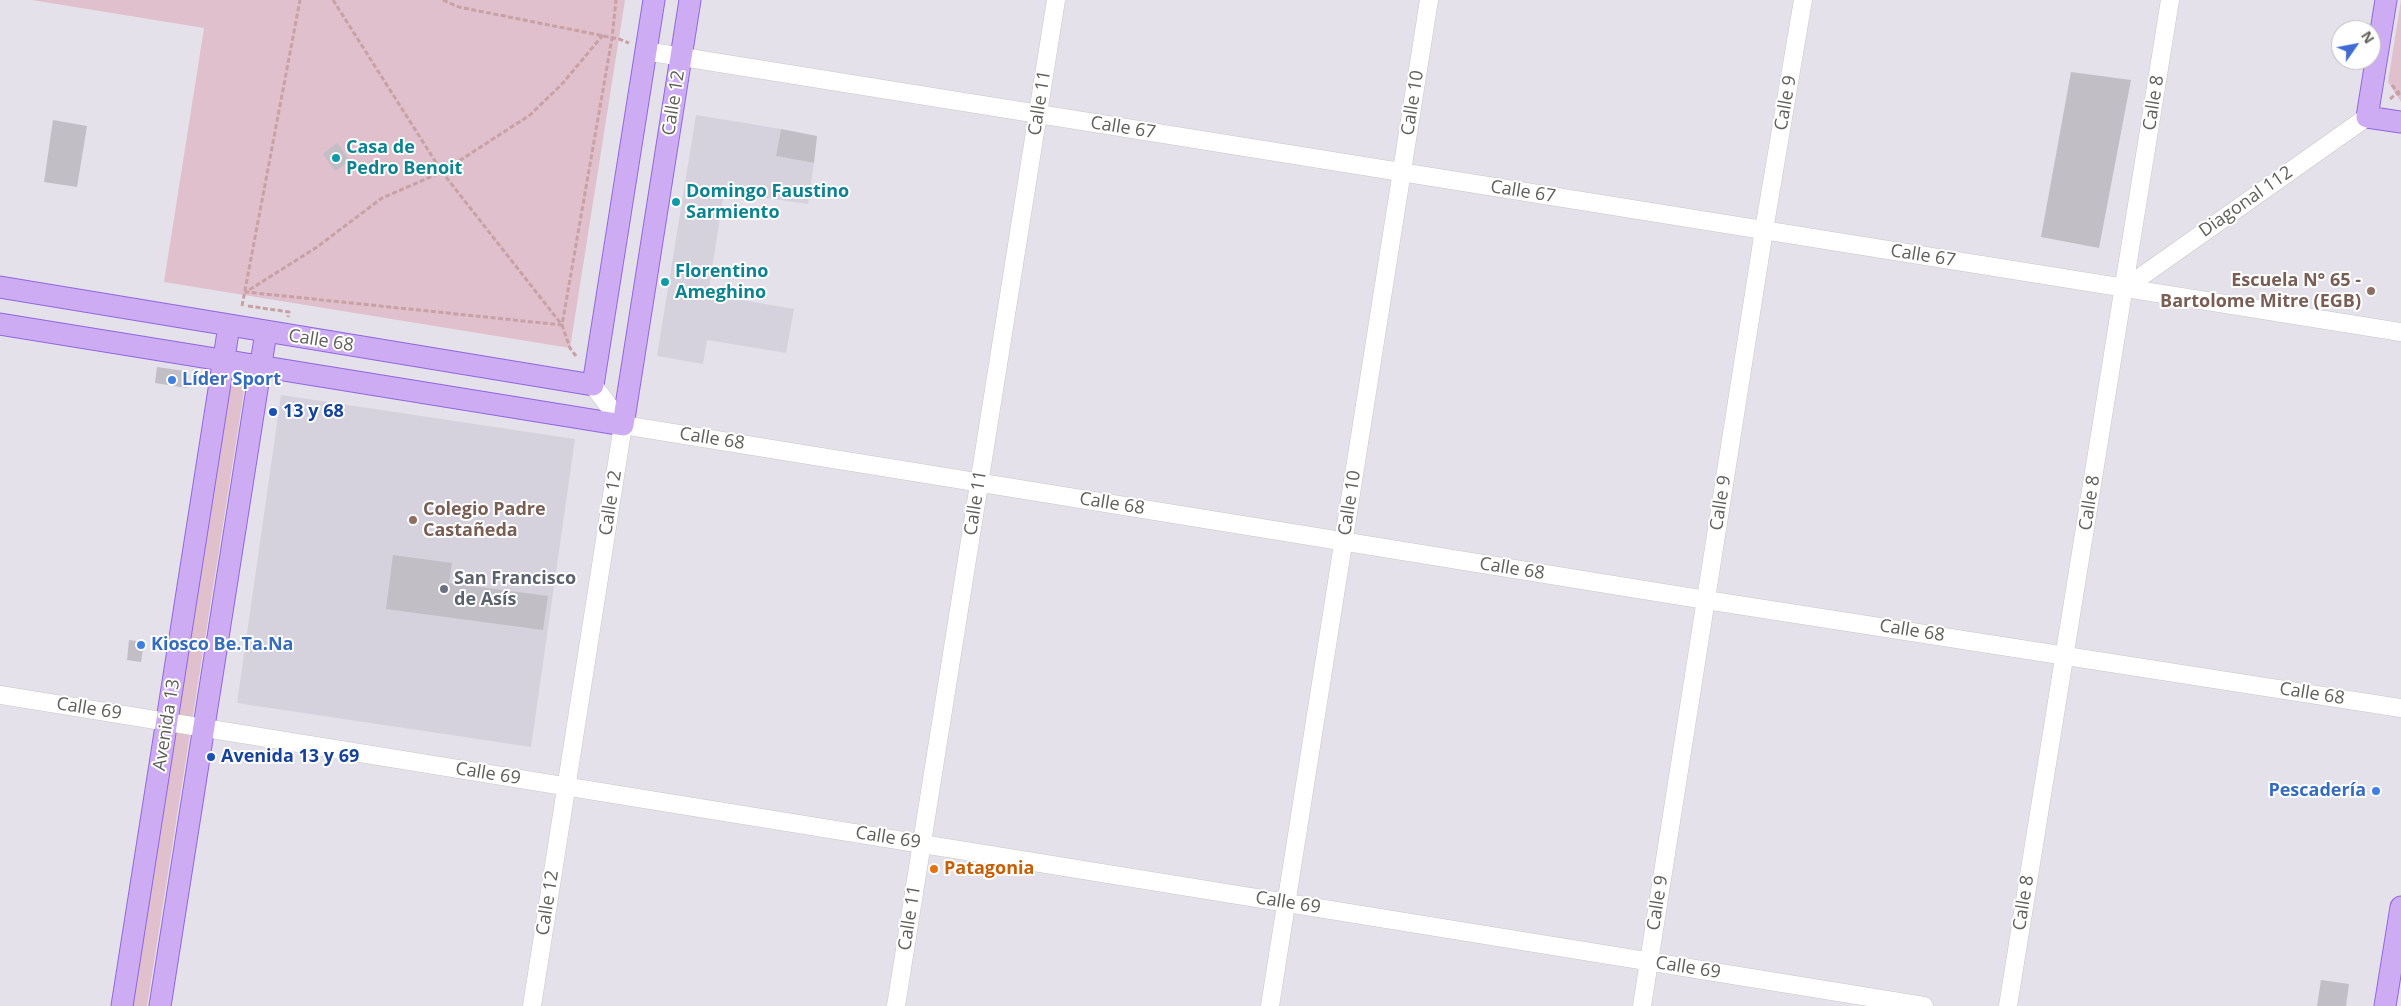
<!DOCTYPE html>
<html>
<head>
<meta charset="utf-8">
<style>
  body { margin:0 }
  #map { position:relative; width:2401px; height:1006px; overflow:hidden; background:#e5e1ea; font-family:"Open Sans",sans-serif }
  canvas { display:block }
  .north { position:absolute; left:2331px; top:20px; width:50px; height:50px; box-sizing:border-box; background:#fff; border:1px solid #bfbfbd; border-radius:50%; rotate:57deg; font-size:14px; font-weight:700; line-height:20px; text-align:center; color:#5f605a }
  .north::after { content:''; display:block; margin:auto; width:18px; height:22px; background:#3f6cd3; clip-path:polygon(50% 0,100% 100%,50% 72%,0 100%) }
</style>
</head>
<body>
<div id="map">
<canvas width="2401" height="1006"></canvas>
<div class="north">N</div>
</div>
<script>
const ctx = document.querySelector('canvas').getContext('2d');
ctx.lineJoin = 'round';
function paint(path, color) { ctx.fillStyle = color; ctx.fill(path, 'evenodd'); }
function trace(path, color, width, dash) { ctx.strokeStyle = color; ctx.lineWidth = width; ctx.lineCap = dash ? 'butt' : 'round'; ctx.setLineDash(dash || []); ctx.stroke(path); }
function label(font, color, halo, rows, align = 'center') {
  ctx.font = font + ' "Open Sans",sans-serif'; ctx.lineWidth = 4; ctx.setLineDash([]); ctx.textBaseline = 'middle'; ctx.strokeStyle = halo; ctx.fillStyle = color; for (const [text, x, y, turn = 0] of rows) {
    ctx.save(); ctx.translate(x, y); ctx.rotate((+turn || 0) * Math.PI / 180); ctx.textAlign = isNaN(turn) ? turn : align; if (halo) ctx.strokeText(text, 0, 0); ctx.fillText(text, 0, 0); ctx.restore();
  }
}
const education = new Path2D(`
  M696,115L781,129L776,156L814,163L808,204L724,192L708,294L794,309L786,353L707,340L703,364L657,356Z
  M281,395L575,439L531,747L237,703Z`);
const green = new Path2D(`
  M32,0H625L570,348L164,282L204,28Z
  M2401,0V102L2388,82Z
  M236,381L245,385L147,1006H130L227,391Z`);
const building = new Path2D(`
  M2071,72L2131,80L2099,248L2041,237Z
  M53,120L87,126L77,187L44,182Z
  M781,129L817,136L814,163L776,156Z
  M337,143L350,161L335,171L323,154Z
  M157,367L185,371L189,376L187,388L155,383Z
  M393,555L452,563L449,583L548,596L543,630L386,609Z
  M129,640L144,642L141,662L127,660Z
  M2321,980L2349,984L2346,1006H2317Z`);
const path = new Path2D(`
  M333,0L442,172L562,325L570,348L576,356
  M443,0L459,7L619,39L629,43
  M603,35L562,84L530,115L442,172L382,198L317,247L246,292L562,325L612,38L616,0
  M2392,85L2401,97
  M2390,99L2401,90
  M242,306L300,0
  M248,306L289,312L288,317`);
const minor = new Path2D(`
  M645,51L2401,332
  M2125,288L2367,117
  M593,385L623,425L1706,600L2401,708
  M0,695L1924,1006
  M532,1006L623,425
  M896,1006L1056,0
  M1270,1006L1429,0
  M1642,1006L1764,230L1803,0
  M2008,1006L2170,0`);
const major = new Path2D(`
  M2386,0L2367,117L2401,122
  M0,287L593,385L654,0
  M0,324L623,425L690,0
  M122,1006L229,326
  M160,1006L266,332
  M2385,1006L2401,907`);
const markers = [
  [336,158,5,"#0f9aa8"],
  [676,202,5,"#0f9aa8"],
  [665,282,5,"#0f9aa8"],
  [2371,291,5,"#8d6e63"],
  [172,380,5,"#3f7fe0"],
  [273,412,5,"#1a4fb4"],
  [413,520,5,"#8d6e63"],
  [444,589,5,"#6b7280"],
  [141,645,5,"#3f7fe0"],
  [211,757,5,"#1a4fb4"],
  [2376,791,5,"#3f7fe0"],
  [934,869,5,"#e8710a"]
];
const streetNames = [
  ["Calle 12",674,103,-81],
  ["Calle 11",1040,103,-81],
  ["Calle 10",1413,103,-81],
  ["Calle 9",1786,103,-80],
  ["Calle 8",2154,103,-81],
  ["Calle 67",1123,128,9],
  ["Calle 67",1523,192,9],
  ["Diagonal 112",2246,202,-35],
  ["Calle 67",1923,256,9],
  ["Calle 68",321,341,9],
  ["Calle 68",712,439,9],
  ["Calle 12",611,503,-81],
  ["Calle 11",976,503,-81],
  ["Calle 10",1350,503,-81],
  ["Calle 9",1721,503,-81],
  ["Calle 8",2090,503,-81],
  ["Calle 68",1112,504,9],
  ["Calle 68",1512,569,9],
  ["Calle 68",1912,631,9],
  ["Calle 68",2312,694,9],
  ["Calle 69",89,709,9],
  ["Avenida 13",167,725,-81],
  ["Calle 69",488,774,9],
  ["Calle 69",888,838,9],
  ["Calle 12",548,903,-81],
  ["Calle 69",1288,903,9],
  ["Calle 9",1658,903,-81],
  ["Calle 8",2024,903,-81],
  ["Calle 11",910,918,-81],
  ["Calle 69",1688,968,9]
];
const cultureNames = [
  ["Casa de",346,148],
  ["Pedro Benoit",346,169],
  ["Domingo Faustino",686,192],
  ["Sarmiento",686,213],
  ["Florentino",675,272],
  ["Ameghino",675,293]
];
const educationNames = [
  ["Escuela N° 65 -",2361,281],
  ["Bartolome Mitre (EGB)",2361,302],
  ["Colegio Padre",423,510,"left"],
  ["Castañeda",423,531,"left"]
];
const shopNames = [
  ["Líder Sport",182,380],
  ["Kiosco Be.Ta.Na",151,645],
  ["Pescadería",2366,791,"right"]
];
const transitNames = [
  ["13 y 68",283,412],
  ["Avenida 13 y 69",221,757]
];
const worshipNames = [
  ["San Francisco",454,579],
  ["de Asís",454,600]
];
const foodNames = [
  ["Patagonia",944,869]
];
paint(education, '#d6d2dd');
paint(green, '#dfc0cc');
paint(building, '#c1bec6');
trace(minor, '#c6c8c3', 19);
trace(major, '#8f66df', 23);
trace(path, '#c9a1a5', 3, [5, 2.5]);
trace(minor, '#fff', 18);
trace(major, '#cdacf4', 21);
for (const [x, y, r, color] of markers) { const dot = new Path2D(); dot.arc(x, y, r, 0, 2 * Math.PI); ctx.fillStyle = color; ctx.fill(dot); trace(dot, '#fff', 2); }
label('18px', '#5f605a', '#fff', streetNames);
label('bold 18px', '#0d838f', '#fff', cultureNames, 'left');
label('bold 18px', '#785e54', '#fff', educationNames, 'right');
label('bold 18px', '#366cbe', '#fff', shopNames, 'left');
label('bold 18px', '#164399', '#fff', transitNames, 'left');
label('bold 18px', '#5b616d', '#fff', worshipNames, 'left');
label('bold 18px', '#c56008', '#fff', foodNames, 'left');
</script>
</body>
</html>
